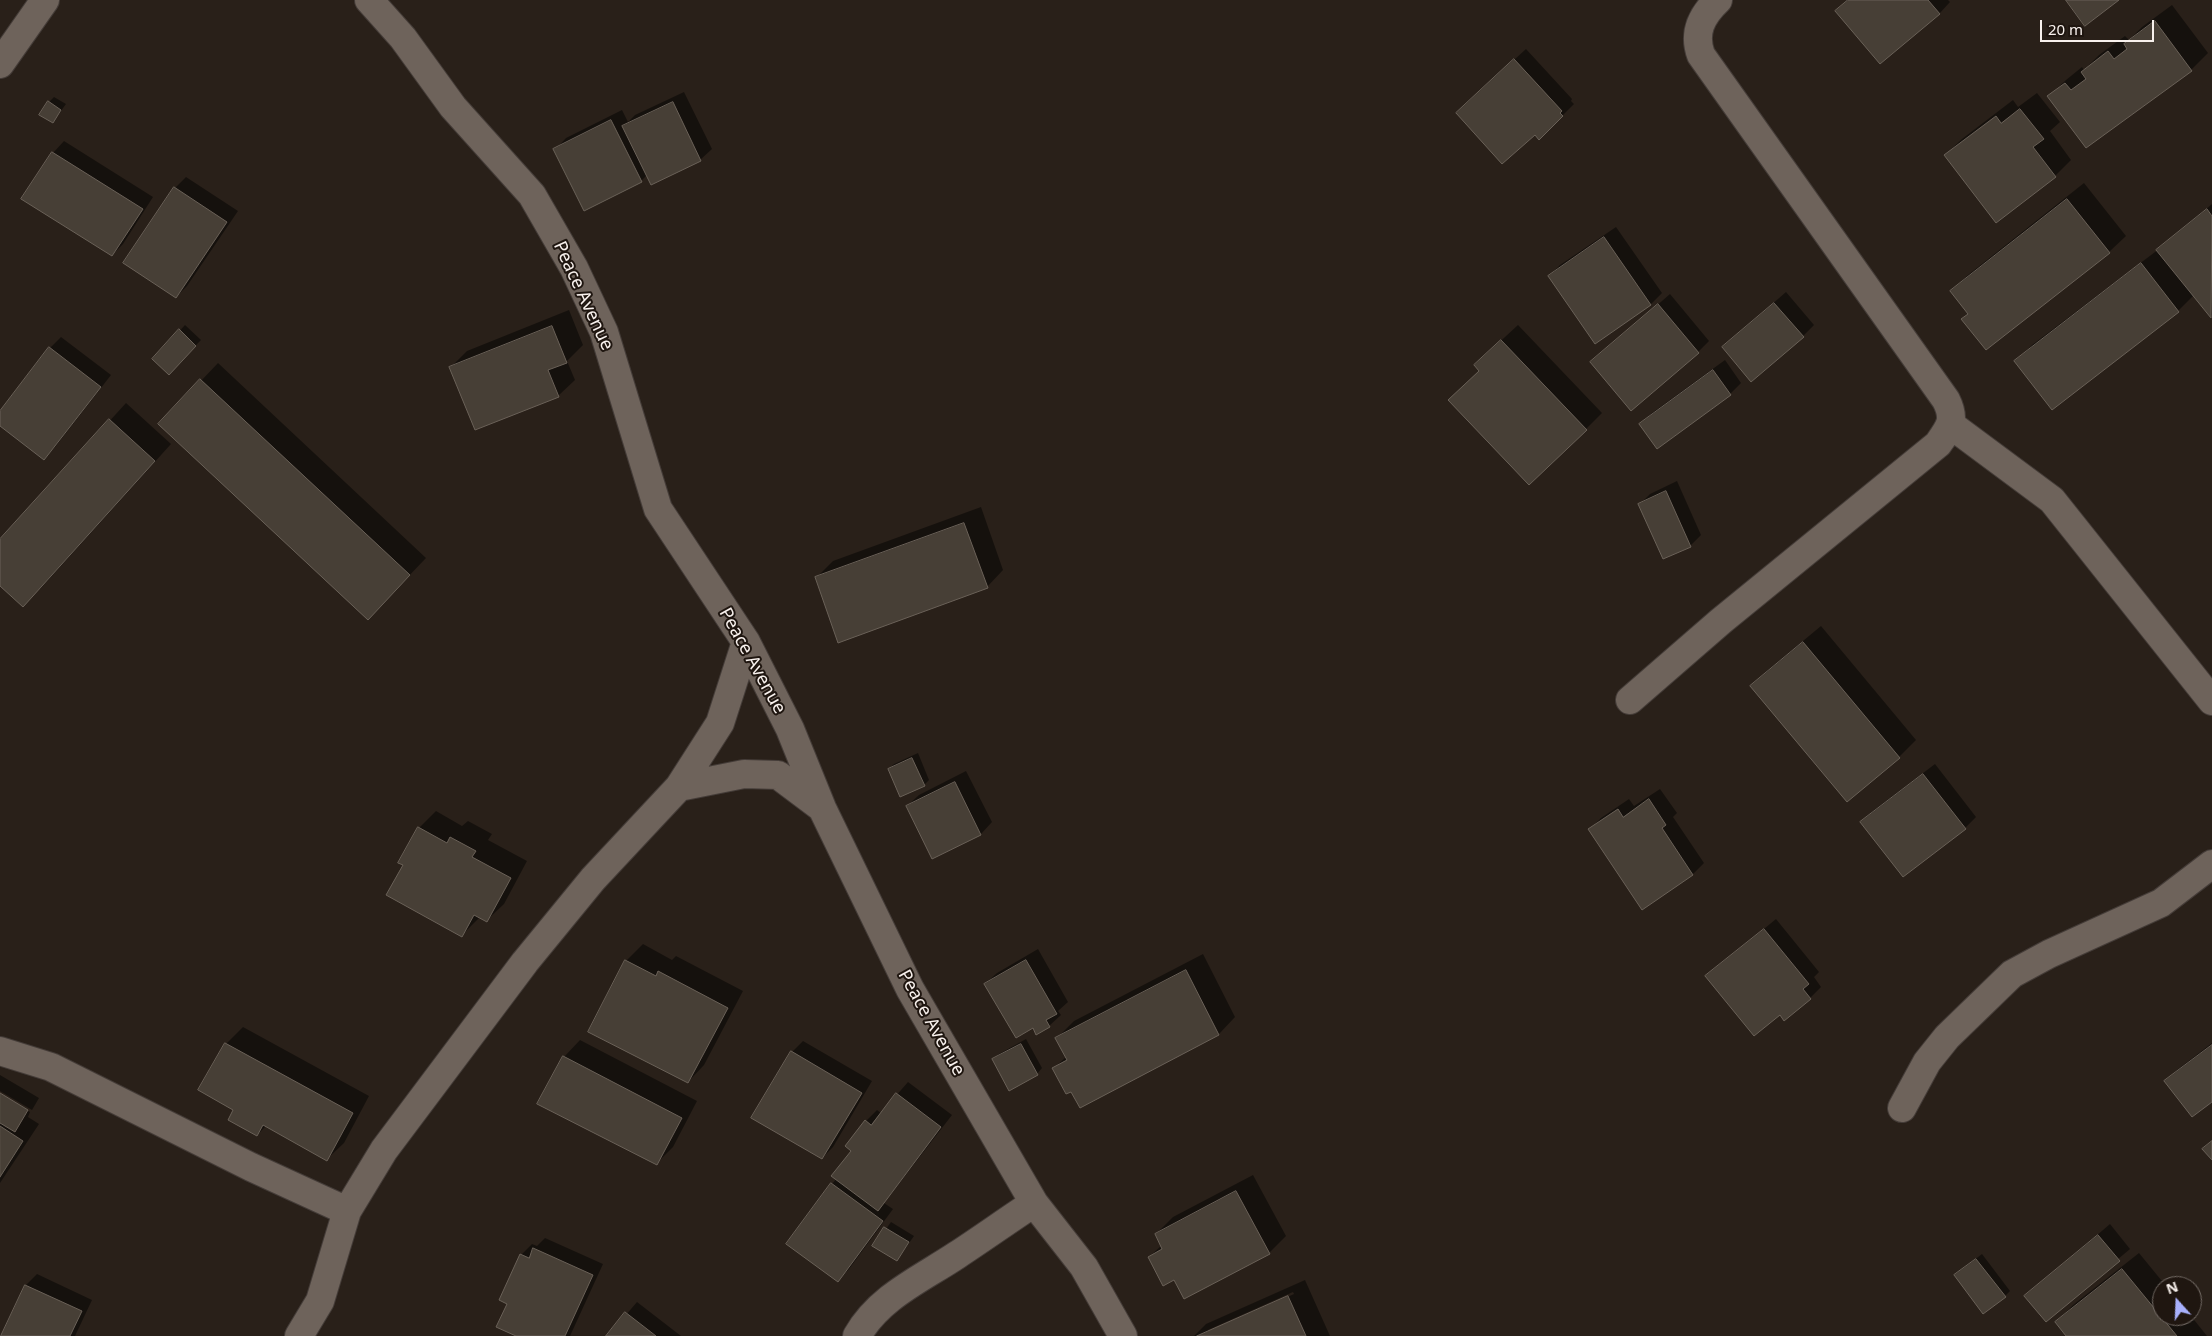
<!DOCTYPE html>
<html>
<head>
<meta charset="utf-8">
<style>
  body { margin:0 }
  #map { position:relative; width:2212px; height:1336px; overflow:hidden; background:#292019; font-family:"Noto Sans",sans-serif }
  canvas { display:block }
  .north { position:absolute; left:2152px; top:1276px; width:50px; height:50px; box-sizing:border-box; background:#1f1610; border:1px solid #766e68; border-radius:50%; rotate:340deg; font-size:14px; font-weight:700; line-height:20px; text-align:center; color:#f8f1ed }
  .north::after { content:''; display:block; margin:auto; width:18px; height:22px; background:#a8b0fc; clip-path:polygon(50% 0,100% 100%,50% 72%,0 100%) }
  .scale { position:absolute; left:2040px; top:20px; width:114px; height:22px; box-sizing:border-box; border:2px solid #f8f1ed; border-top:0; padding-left:6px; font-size:15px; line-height:18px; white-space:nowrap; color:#f8f1ed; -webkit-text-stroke:4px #1f1610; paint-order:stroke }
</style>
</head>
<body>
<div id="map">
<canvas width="2212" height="1336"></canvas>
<div class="north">N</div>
<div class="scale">20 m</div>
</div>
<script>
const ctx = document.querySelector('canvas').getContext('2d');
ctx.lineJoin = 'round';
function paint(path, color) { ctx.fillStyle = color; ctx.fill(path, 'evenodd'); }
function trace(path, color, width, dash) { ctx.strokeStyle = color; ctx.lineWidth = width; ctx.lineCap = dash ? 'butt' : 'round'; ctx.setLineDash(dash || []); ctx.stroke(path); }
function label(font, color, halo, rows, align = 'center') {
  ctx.font = font + ' "Noto Sans",sans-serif'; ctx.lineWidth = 4; ctx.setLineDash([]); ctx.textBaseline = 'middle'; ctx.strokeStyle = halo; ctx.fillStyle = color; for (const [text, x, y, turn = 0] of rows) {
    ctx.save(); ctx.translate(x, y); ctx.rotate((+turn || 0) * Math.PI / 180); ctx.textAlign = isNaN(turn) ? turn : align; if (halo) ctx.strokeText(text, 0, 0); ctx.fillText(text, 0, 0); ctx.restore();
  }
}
const shadow = new Path2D(`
  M1848,0H1948L1950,2L1939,14L1837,11Z
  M2172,5L2208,53L2191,70L2086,146L2049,96L2066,80L2082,67L2084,70L2099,55L2125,36L2129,40L2142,27Z
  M1526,49L1572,99L1571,101L1574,104L1539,139L1535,134L1468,102Z
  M684,92L712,149L700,160L647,175L641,181L555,150L566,138L622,110L628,122L635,115Z
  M2037,93L2060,122L2050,131L2071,160L2055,176L1945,155L1962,139L2013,100L2018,107Z
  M54,97L66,104L53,122L49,102Z
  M64,141L153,197L123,244L112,255L23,199L53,153Z
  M186,177L238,211L187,286L176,297L175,188Z
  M2084,183L2126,236L2109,252L1963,319L1969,313L1952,291L1968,275Z
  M2212,204V316L2194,295L2178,311L2016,362L2032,345L2159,249Z
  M1616,227L1662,293L1651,304L1595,342L1549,276L1560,265Z
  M1786,292L1814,325L1803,336L1723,347Z
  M1670,294L1709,341L1698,352L1592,362Z
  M569,310L583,345L567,361L575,380L558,396L451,367L467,351Z
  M185,325L201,340L169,373L154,359Z
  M1518,325L1602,413L1586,429L1480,370L1492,349Z
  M61,337L111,375L55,447L44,458L0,425V413L50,348Z
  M1725,360L1741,383L1730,394L1641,424L1652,413Z
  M218,363L426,558L384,602L160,424Z
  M126,403L171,444L40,589L0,584V541Z
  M1677,481L1701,535L1690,546L1639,505L1650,494Z
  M981,507L1003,570L987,587L816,578L833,561Z
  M1821,626L1916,740L1899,757L1847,800L1752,686L1768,670Z
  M918,753L929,780L924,785L889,769L894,764Z
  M1935,764L1976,817L1965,828L1903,875L1862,822L1873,811Z
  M966,771L992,822L981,834L932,858L907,806L919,795Z
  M1660,789L1677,813L1673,817L1704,863L1693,874L1590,829L1601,818L1629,799L1634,806Z
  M436,811L462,826L468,821L492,834L488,840L527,861L504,904L487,920L480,917L462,935L419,828Z
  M1776,919L1819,972L1814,977L1821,987L1810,998L1780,1014L1707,976Z
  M643,944L672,960L676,956L743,991L704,1065L688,1082L626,961Z
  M1038,949L1068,1002L1058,1011L1061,1015L1049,1026L1037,1033L1033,1026L985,984L997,973Z
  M1203,954L1235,1017L1219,1034L1080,1106L1072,1090L1054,1068L1067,1056L1057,1038L1074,1021Z
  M243,1027L369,1096L344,1143L327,1159L266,1126L257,1135L235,1109L226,1044Z
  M1026,1039L1042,1068L1037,1074L994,1060L999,1054Z
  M580,1040L697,1101L673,1147L657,1163L564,1057Z
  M803,1041L872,1081L833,1147L822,1158L792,1052Z
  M2212,1043V1101L2166,1081L2177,1070Z
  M0,1075L39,1098L32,1110L0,1091Z
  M908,1082L952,1115L884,1203L893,1209L849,1269L838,1280L832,1184L837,1178L853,1150L866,1121L877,1110L881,1113Z
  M0,1094L30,1112L28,1117L39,1124L0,1183Z
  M1253,1175L1286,1236L1269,1253L1175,1278L1149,1257L1162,1245L1156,1234L1173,1217Z
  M891,1222L914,1236L897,1260L874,1246Z
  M2110,1224L2130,1249L2046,1320L2026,1296Z
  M545,1238L603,1264L570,1336H519L509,1304L521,1255L532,1244L537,1246Z
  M2139,1253L2166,1286H2162V1316H2191L2207,1336H2068L2057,1322L2073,1305Z
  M1982,1254L2010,1291L2005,1296L1961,1270Z
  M37,1274L92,1300L75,1336H3L26,1285Z
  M1305,1280L1330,1336H1194L1206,1324ZM1293,1292L1294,1294L1208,1333V1330Z
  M637,1302L681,1336H608Z`);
const building = new Path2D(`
  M1848,0H1928L1940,14L1880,64L1835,11Z
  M2066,0H2119L2085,26Z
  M2155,21L2192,71L2086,148L2047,96L2065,83L2071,90L2086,79L2081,72L2108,51L2114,59L2127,49L2124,44Z
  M1514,59L1562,111L1560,113L1563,116L1539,140L1535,135L1502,164L1456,113Z
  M48,101L61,110L53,123L39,115Z
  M673,102L701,161L651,185L622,126Z
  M2020,109L2044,139L2033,147L2056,177L1996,223L1944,155L1996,116L2001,123Z
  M611,120L642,182L584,211L553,149Z
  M52,152L143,209L112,256L21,199Z
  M174,187L227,222L176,298L123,263Z
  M2067,199L2110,253L1986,350L1961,319L1968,314L1950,291Z
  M2207,209L2212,216L2211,318L2156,250Z
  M1604,237L1651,305L1595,344L1548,276Z
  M2141,263L2179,312L2052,410L2014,361Z
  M1774,303L1804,337L1751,382L1722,347Z
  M1658,304L1699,353L1631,411L1590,362Z
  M552,326L567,363L548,370L559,397L475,430L449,367Z
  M179,329L196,346L169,375L152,359Z
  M1501,340L1587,430L1529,485L1448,400L1479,371L1474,365Z
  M49,347L101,387L44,460L0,426V411Z
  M1713,370L1731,395L1657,449L1639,424Z
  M200,379L410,575L368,620L158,424Z
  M109,419L155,461L23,607L0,586V539Z
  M1666,491L1691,547L1663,559L1638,504Z
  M964,523L988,588L838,643L815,577Z
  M1803,642L1900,758L1847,802L1750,686Z
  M912,758L925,786L900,797L888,769Z
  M1923,774L1966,829L1903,877L1860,822Z
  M955,782L981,835L932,859L906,806Z
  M1649,799L1666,825L1662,828L1693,875L1642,910L1588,829L1618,809L1623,817Z
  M418,827L447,843L450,837L476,851L472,857L511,878L487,922L474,915L462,937L386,895L403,865L398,863Z
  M1764,929L1809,984L1803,989L1811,999L1784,1021L1780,1015L1754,1036L1705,976Z
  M625,960L656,976L658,971L728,1008L688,1083L588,1032Z
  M1026,960L1057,1014L1046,1020L1050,1027L1036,1035L1033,1028L1016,1038L984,984Z
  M1186,970L1219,1035L1080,1108L1071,1092L1066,1094L1052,1068L1067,1060L1055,1038Z
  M225,1043L353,1113L327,1161L263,1125L257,1136L228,1120L233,1110L198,1090Z
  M1021,1044L1038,1075L1009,1091L992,1059Z
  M2212,1045V1102L2192,1117L2164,1081Z
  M791,1051L862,1093L822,1159L751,1118Z
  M563,1056L682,1118L657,1165L537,1104Z
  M0,1093L28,1110L15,1132L0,1123Z
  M896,1093L941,1127L878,1211L831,1176L851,1151L845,1146L865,1120L871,1125Z
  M0,1126L23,1141L0,1177Z
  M2212,1141V1160L2202,1149Z
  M831,1183L883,1221L838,1282L786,1244Z
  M1236,1191L1270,1254L1184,1299L1174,1280L1163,1286L1148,1257L1162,1249L1155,1234Z
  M884,1227L909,1242L897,1261L872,1246Z
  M2098,1235L2120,1261L2046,1322L2024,1296Z
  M533,1248L593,1275L565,1336H516L496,1327L507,1304L499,1300L520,1254L529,1258Z
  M1976,1259L2006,1297L1983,1314L1954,1275Z
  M2122,1269L2177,1336H2066L2055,1322Z
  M25,1285L82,1311L70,1336H1Z
  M1288,1296L1306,1336H1197Z
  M625,1312L656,1336H606Z`);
const street = new Path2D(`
  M369,0L403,38L453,107L532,195L574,268L604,332L658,509L746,642L790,729L822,808L910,989L1034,1203L1084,1267L1123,1336
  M0,64L45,0
  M1951,425L2052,500L2212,701
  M1630,700L1721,621L1938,444C1950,427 1956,420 1946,400L1701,55C1693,33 1701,16 1718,0
  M679,787L744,774L778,775L822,808
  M0,1051L51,1067L251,1167L347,1211
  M1902,1108L1927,1062L1947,1037L2012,974L2049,954L2161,903L2212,864
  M299,1336L320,1301L347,1211L384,1150L525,962L593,879L679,787L720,723L746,642
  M857,1336C879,1297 921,1279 957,1255C983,1238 1008,1220 1034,1203`);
const streetNames = [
  ["Peace Avenue",583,296,65],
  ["Peace Avenue",752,661,61],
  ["Peace Avenue",931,1023,61]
];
paint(shadow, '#0007');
paint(building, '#473f36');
trace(building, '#6a6158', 1);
trace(street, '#443c38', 30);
trace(street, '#6e635b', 28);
label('18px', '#f8f1ed', '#1f1610', streetNames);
</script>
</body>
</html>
